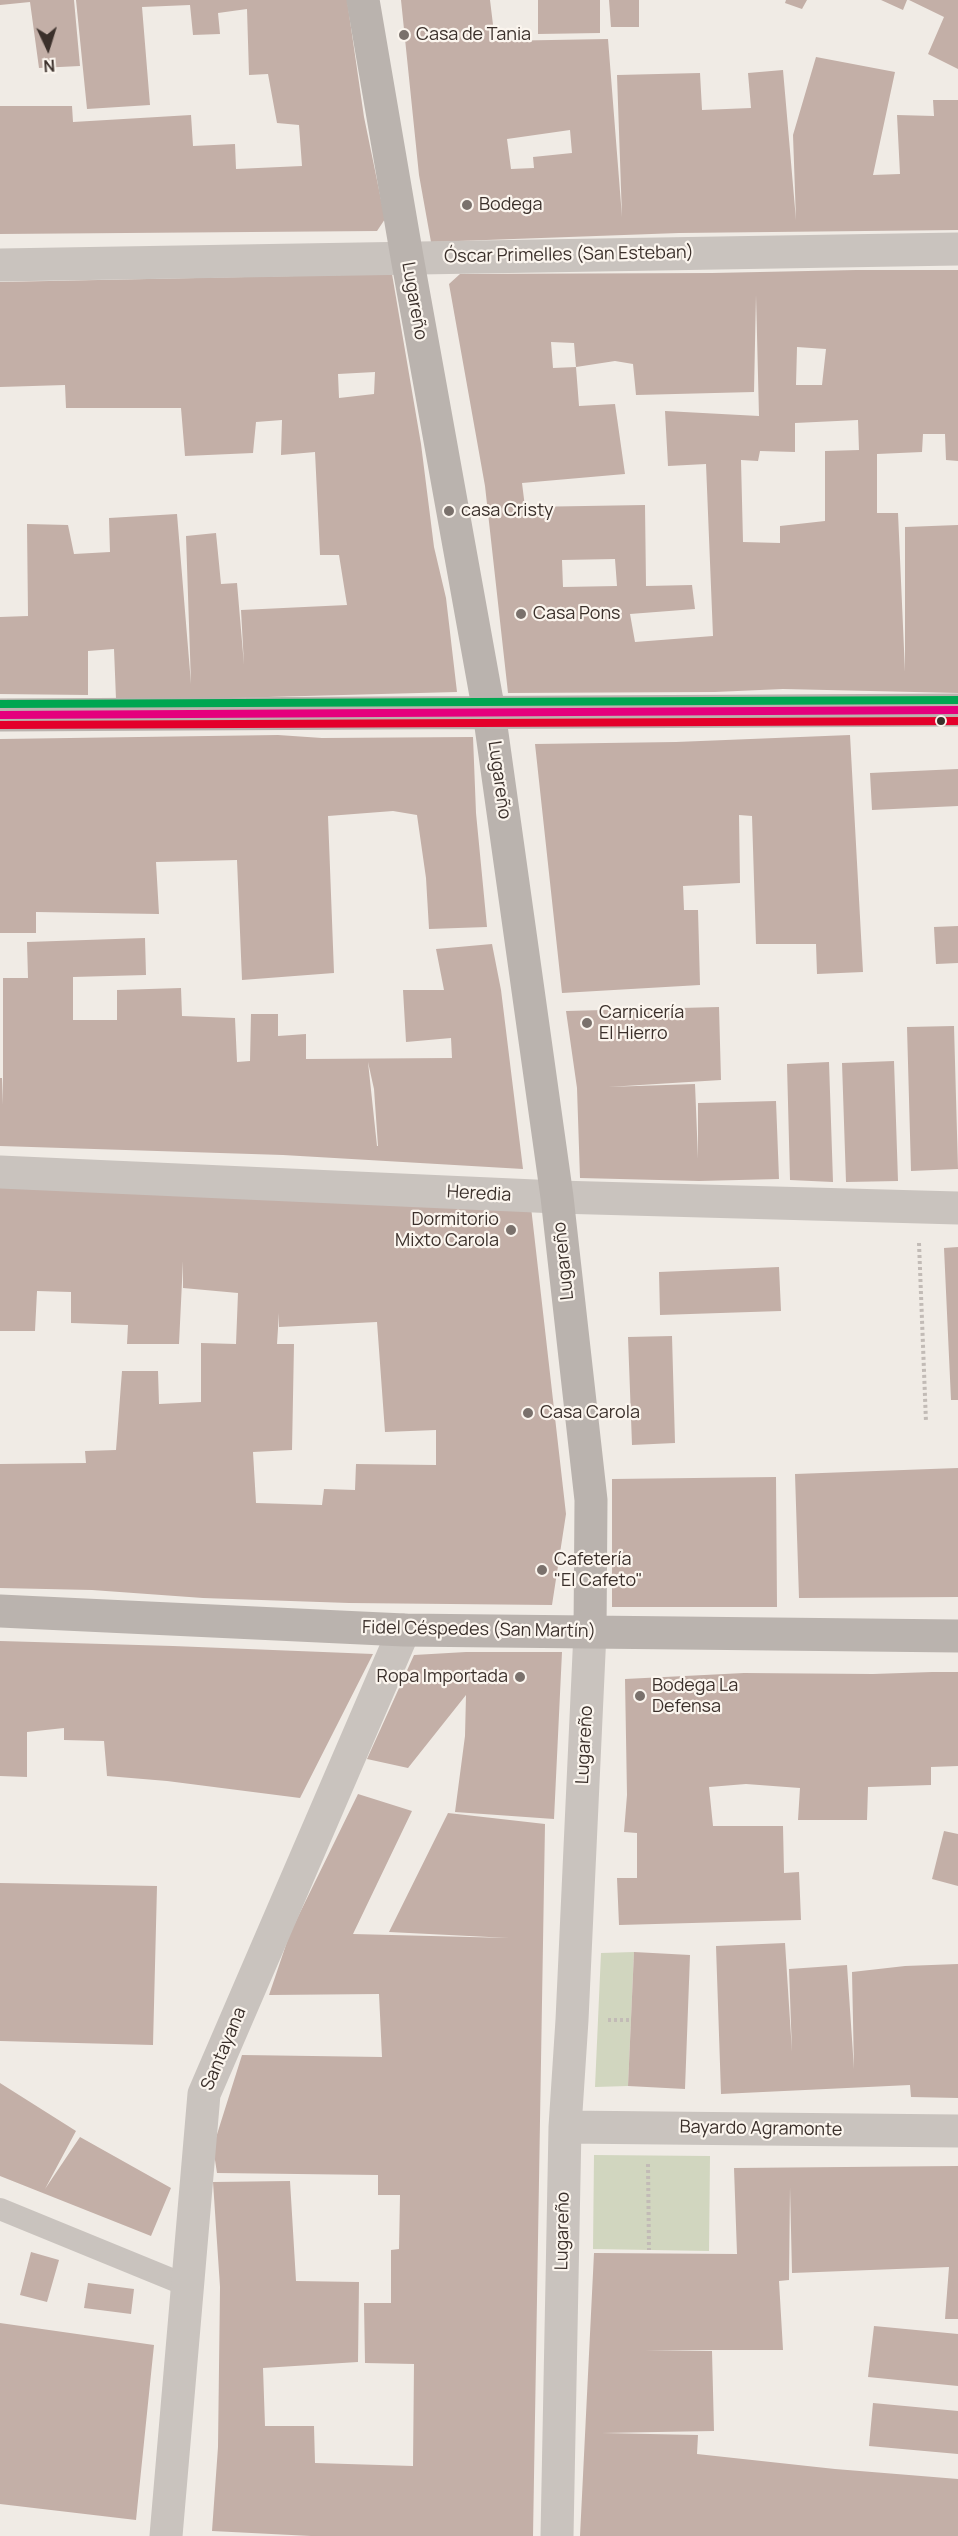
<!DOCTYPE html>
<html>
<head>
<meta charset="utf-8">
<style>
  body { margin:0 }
  #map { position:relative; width:958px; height:2536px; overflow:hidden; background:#f0ebe5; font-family:Manrope,sans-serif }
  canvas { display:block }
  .north { position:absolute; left:18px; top:18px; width:60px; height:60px; -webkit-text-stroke:4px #fbf5ee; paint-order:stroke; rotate:176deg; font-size:16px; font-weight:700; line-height:24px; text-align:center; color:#3b302b }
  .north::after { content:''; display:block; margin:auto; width:21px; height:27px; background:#3b302b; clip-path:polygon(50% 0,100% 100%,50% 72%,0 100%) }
</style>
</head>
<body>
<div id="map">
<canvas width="958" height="2536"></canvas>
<div class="north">N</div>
</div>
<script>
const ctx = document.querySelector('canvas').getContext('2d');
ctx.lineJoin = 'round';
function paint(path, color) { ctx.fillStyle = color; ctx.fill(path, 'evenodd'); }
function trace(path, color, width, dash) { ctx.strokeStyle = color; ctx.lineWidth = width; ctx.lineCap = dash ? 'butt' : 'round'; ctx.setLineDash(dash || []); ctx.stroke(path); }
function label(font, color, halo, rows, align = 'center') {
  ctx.font = font + ' Manrope,sans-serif'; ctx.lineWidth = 4.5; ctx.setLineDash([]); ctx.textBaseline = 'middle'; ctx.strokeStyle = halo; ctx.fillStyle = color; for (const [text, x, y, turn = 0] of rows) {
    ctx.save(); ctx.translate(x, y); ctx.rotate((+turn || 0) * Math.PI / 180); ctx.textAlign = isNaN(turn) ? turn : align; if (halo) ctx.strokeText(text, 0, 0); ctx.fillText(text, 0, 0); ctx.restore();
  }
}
const green = new Path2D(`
  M634,1952L628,2086L595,2087L601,1953Z
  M594,2155L710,2156L709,2251L593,2249Z`);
const building = new Path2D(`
  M0,0H74L80,66L39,68L30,2L0,5Z
  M76,0H347L364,117L385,219L377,231L0,234V106H72L73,122L191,115L193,146L235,144L236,169L302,166L299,125L277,123L268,74L249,75L247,9L218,13L220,34L193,35L190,5L142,7L150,105L87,109Z
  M401,0H490L495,41L608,39L622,217L617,75L700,73L702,110L751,108L748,73L783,70L796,220L793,135L816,57L895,72L873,175L900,174L897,115L934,116L933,100H958V230L679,233L431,242L419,175ZM570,130L572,153L533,157L534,168L511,169L507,139Z
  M538,0H600V33L538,34Z
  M609,0H639V27H611Z
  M786,0H807L802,9L785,3Z
  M881,0H907L903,10Z
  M909,0H958V69L928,54L944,17Z
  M856,270H958V461L946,460L945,434H923L922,452L877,454V513H898L905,672V527L958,525V693L783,689L715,692L508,693L485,486L449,284L460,274L712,273ZM756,295L759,416L665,411L668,466L706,464L713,636L635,642L630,614L695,609L692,585L646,586L645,505L525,507L522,483L625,474L615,404L579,406L576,367L553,368L551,342L574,343L576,367L615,361L633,364L636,395L754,392ZM797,347L826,349L822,385H796ZM858,420L859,450L825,451V521L780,526V543L743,542L741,460L758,461L760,451L795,452V423ZM615,559L617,586L563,587L562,560Z
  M392,274L421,444L434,547L446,598L457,692L192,699H116L114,649L88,651V695L0,694V617L28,616L27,524L68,525L74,554L110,552L109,518L177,514L191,684L186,536L216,533L221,584L237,583L244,665L241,610L347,605L339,555H320L315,452L281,455L282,420L256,422L253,453L185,456L181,408H66L65,385L0,387V282ZM375,372L374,394L339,398L338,374Z
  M278,735L322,738L473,737L476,813L487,927L429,929L426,878L417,815L393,811L328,816L334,973L242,980L237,860L156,862L159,914L36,912V933H0V739Z
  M850,735L863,972L817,974L816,944H756L752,816L739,815L740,883L683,886L684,910H698L700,985L562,993L535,744L676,742Z
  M958,769V806L872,810L870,773Z
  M958,926V963L936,964L934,927Z
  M145,938L146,975L73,977V1020H117V990L181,988L182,1016L235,1018L237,1062L250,1061L251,1014H278V1036L306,1034V1059L452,1058L451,1038L406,1042L403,990H444L436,949L492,944L501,990L523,1169L283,1155L0,1146V1078H2L3,1105V978H28L27,942ZM368,1062L374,1089L378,1146H377Z
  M719,1007L721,1080L608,1087L695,1084L698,1159V1103L776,1101L779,1179L699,1181L580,1178L577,1088L566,1011Z
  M954,1026L958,1169L911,1171L907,1027Z
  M894,1061L898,1181L846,1182L842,1063Z
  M829,1062L833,1182L790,1180L787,1064Z
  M0,1187L531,1207L566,1514L552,1605L349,1603L203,1598L92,1590L0,1588V1464L86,1463L85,1451L116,1450L122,1371H158L159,1404L201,1402V1343L236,1344L238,1293L183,1288V1261L179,1344H127L128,1325L71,1323V1292L37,1291L35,1331H0ZM279,1313V1327L377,1322L385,1432L436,1430V1465L356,1464L355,1490L324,1489L322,1505L256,1503L253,1452L292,1450L294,1344H277Z
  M958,1247V1400H951L944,1248Z
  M779,1267L781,1311L660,1315L659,1272Z
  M672,1336L675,1443L632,1445L628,1337Z
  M958,1468V1597L799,1598L795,1474Z
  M776,1477L777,1607H612V1479Z
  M0,1641L173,1646L373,1654L300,1798L167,1781L107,1776L104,1741L64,1740V1728L27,1732V1777L0,1776Z
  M466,1652H562L554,1819L455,1812L465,1736L466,1695L408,1768L367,1759L414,1655Z
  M932,1672H958V1766L931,1767V1785L868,1787L867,1820H798L800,1788L746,1784L709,1787L713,1826H783L784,1873L799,1872L801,1920L619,1925L617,1878H637V1833L624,1832L627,1795L625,1679L744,1673L873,1674Z
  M358,1794L412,1811L353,1934L509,1938L389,1932L448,1813L545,1824L533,2536H311L212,2531L218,2447L220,2287L213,2182L290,2181L296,2281L359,2282L358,2362L263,2368L265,2426H314L315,2463L413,2466L414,2364L365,2363L364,2303H391V2250L399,2249L400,2195H378V2175L217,2173L213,2147L242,2055L382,2057L379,1994L269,1995L290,1933Z
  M944,1831L958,1834V1886L932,1879Z
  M0,1883L157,1886L153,2045L0,2041Z
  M785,1943L792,2052L789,1969L847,1965L854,2069L852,1972L905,1966L958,1964V2098L911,2097L910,2085L721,2094L716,1946Z
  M634,1952L690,1955L685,2089L628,2086Z
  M0,2083L76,2131L45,2189L80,2137L171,2188L151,2236L0,2176Z
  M958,2166V2319H945L949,2267L792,2273L790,2187L789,2280L779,2281L783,2350H645L712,2351L714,2431L602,2433L698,2435L697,2454L835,2469L958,2479V2536H580L594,2253L737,2254L734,2168Z
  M31,2252L59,2260L47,2302L20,2295Z
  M88,2283L134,2289L131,2314L84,2308Z
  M0,2323L154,2345L136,2520L0,2504Z
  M874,2326L958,2334V2386L868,2377Z
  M873,2403L958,2411V2454L869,2446Z`);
const path = new Path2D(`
  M919,1243L926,1422
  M608,2020H631
  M648,2164L649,2250`);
const lane = new Path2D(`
  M0,2209L188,2286`);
const street = new Path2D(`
  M0,265L958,249
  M0,1172L557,1197L958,1208
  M565,2127L958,2131
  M166,2536L204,2094L404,1630
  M557,2536L565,2127L572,2020L590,1632`);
const secondary = new Path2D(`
  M363,0L407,257L489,712L557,1197L591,1500L590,1632
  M0,715L958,710
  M0,1611L404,1630L958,1636`);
const bus1 = new Path2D(`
  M0,715L958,710`);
const bus2 = new Path2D(`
  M0,725L958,721`);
const bus3 = new Path2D(`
  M0,704L958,700`);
const markers = [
  [404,35,6,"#7a716c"],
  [467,205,6,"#7a716c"],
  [449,511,6,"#7a716c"],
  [521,614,6,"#7a716c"],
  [941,721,5,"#3b302b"],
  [587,1023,6,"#7a716c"],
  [511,1230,6,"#7a716c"],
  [528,1413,6,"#7a716c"],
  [542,1570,6,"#7a716c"],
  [520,1677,6,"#7a716c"],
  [640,1696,6,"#7a716c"]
];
const poiNames = [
  ["Casa de Tania",416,35],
  ["Bodega",479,205],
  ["casa Cristy",461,511],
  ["Casa Pons",533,614],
  ["Carnicería",599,1013],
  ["El Hierro",599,1034],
  ["Dormitorio",499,1220,"right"],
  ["Mixto Carola",499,1241,"right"],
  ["Casa Carola",540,1413],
  ["Cafetería",554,1560],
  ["\"El Cafeto\"",554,1581],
  ["Ropa Importada",508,1677,"right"],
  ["Bodega La",652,1686],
  ["Defensa",652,1707]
];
const streetNames = [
  ["Óscar Primelles (San Esteban)",569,255,-1],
  ["Lugareño",414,301,80],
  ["Lugareño",499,780,82],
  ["Heredia",479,1194,3],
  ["Lugareño",564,1261,-96],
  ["Fidel Céspedes (San Martín)",479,1630,1],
  ["Lugareño",585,1745,-87],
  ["Santayana",224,2049,-67],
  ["Bayardo Agramonte",761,2129,1],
  ["Lugareño",563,2231,-89]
];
paint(green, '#d1d6bf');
paint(building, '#c3afa7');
trace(path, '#c2bbb6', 4, [3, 3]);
trace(lane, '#c9c3be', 22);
trace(street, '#c9c3be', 33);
trace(secondary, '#bab3ae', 33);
trace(bus1, '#e5007d', 8);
trace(bus2, '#e4002b', 8);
trace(bus3, '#00a651', 8);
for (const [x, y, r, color] of markers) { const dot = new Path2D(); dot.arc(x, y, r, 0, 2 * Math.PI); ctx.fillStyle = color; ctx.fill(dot); trace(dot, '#fbf5ee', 2); }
label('18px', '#3b302b', '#fbf5ee', poiNames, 'left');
label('18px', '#3b302b', '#fbf5ee', streetNames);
</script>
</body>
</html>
